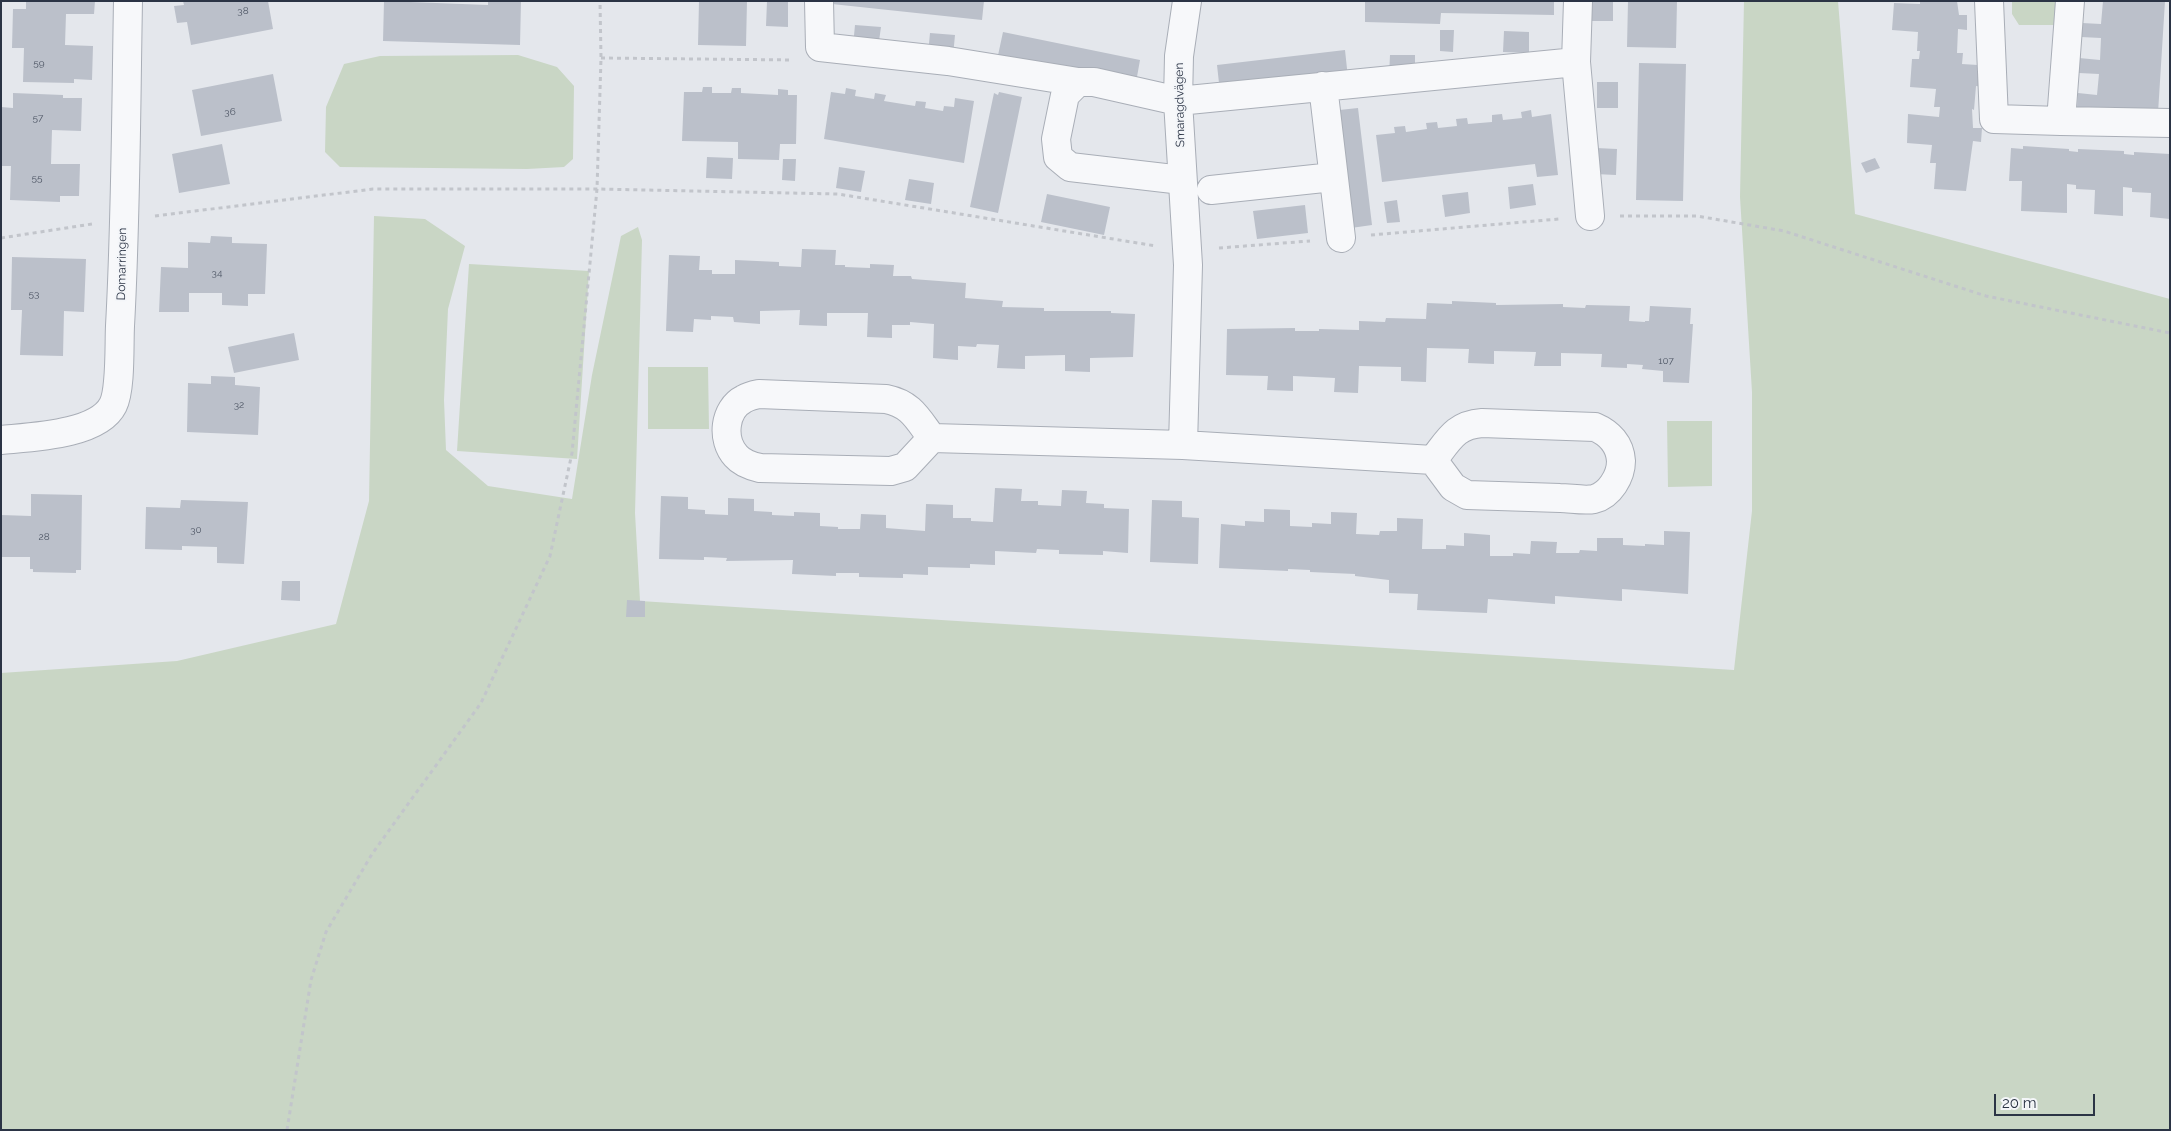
<!DOCTYPE html>
<html>
<head>
<meta charset="utf-8">
<style>
  body { margin:0 }
  #map { position:relative; width:2171px; height:1131px; overflow:hidden; background:#e4e7ec; font-family:Raleway,sans-serif }
  canvas { display:block }
  .frame { position:absolute; inset:0; border:2px solid #2b3445; pointer-events:none }
  .scale { position:absolute; left:1994px; top:1094px; width:101px; height:22px; box-sizing:border-box; border:2px solid #2b3445; border-top:0; padding-left:6px; font-size:15px; line-height:18px; white-space:nowrap; color:#2b3445; -webkit-text-stroke:4px #f4f6f9; paint-order:stroke }
</style>
</head>
<body>
<div id="map">
<canvas width="2171" height="1131"></canvas>
<div class="frame"></div>
<div class="scale">20 m</div>
</div>
<script>
const ctx = document.querySelector('canvas').getContext('2d');
ctx.lineJoin = 'round';
function paint(path, color) { ctx.fillStyle = color; ctx.fill(path, 'evenodd'); }
function trace(path, color, width, dash) { ctx.strokeStyle = color; ctx.lineWidth = width; ctx.lineCap = dash ? 'butt' : 'round'; ctx.setLineDash(dash || []); ctx.stroke(path); }
function label(font, color, halo, rows, align = 'center') {
  ctx.font = font + ' Raleway,sans-serif'; ctx.lineWidth = 4; ctx.setLineDash([]); ctx.textBaseline = 'middle'; ctx.strokeStyle = halo; ctx.fillStyle = color; for (const [text, x, y, turn = 0] of rows) {
    ctx.save(); ctx.translate(x, y); ctx.rotate((+turn || 0) * Math.PI / 180); ctx.textAlign = isNaN(turn) ? turn : align; if (halo) ctx.strokeText(text, 0, 0); ctx.fillText(text, 0, 0); ctx.restore();
  }
}
const green = new Path2D(`
  M1744,1H1838L1855,214L2170,299V1130H1V673L177,661L336,624L369,501L374,216L425,219L465,246L448,309L444,400L446,450L488,486L572,499L592,375L621,236L638,227L642,240L635,513L640,601L1734,670L1752,511V392L1740,197Z
  M2012,1H2055V25H2019L2012,14Z
  M518,55L557,67L574,86L573,159L564,167L527,169L340,167L325,152L326,107L344,64L380,56Z
  M469,264L589,271L577,459L457,451Z
  M648,367H708L709,429H648Z
  M1667,421H1712V486L1668,487Z`);
const building = new Path2D(`
  M26,1H95L94,14H66L65,45L93,46L92,80L74,79V83L23,82L24,48H12L13,9H26Z
  M183,1H268L273,29L191,45L187,22L177,23L174,6L184,5Z
  M384,1L488,5V1H521L520,45L383,41Z
  M699,1H747L746,46L698,45Z
  M767,1H788V27L766,26Z
  M832,1H984L982,20L832,4Z
  M1365,1H1554V15L1441,13L1440,24L1365,22Z
  M1592,1H1613V21H1592Z
  M1628,1H1677L1676,48L1627,47Z
  M1920,1H1957L1959,15H1967V30L1958,29L1957,53H1963L1962,64L1978,65L1977,73H1985V87L1976,86L1974,110L1972,109L1973,128H1982L1981,142L1973,141L1966,191L1934,189L1936,163H1930L1932,145L1907,143L1908,114L1939,117L1940,107H1934L1936,89L1910,87L1912,59H1919L1920,51H1917L1918,32L1892,30L1894,3L1920,4Z
  M2103,1H2165L2158,113L2077,108L2078,93L2097,95L2099,74L2079,73V58L2100,60L2101,38L2081,37L2082,23L2101,24Z
  M855,25L881,27L878,48L853,46Z
  M1440,30H1454L1453,52L1440,51Z
  M1504,31L1529,32V53L1503,52Z
  M1003,32L1140,60L1135,88L997,60Z
  M930,33L955,35L953,56L928,54Z
  M1345,50L1348,78L1220,92L1217,65Z
  M1390,55H1415V77L1389,76Z
  M1639,63L1686,64L1683,201L1636,200Z
  M273,74L282,121L201,136L192,90Z
  M1597,82H1618V108H1597Z
  M703,87H712V93H731L732,88H741V93L778,95V89L788,90V95H797L796,144H780L779,160L738,159V142L682,141L684,92H702Z
  M846,88L856,90L855,96L874,99L875,93L886,95L884,101L915,106L916,101L926,102L925,108L943,111L944,106L954,107L955,98L974,101L964,163L824,139L831,92L845,94Z
  M999,92L1022,97L998,213L970,207L994,93L998,95Z
  M13,93L63,95V98H82L81,131L52,130L51,164H80L79,196H60V202L10,200L11,166H1V107L13,108Z
  M1358,108L1372,225L1344,229L1330,111Z
  M1531,110L1532,117L1551,114L1558,175L1537,177L1535,164L1382,182L1376,135L1395,133L1394,127L1405,126L1406,132L1427,129L1426,123L1437,122L1438,128L1457,126L1456,119L1467,118L1468,124L1492,122V115L1502,114L1503,120L1522,118L1521,112Z
  M222,144L230,184L179,193L172,154Z
  M2023,146L2069,149V151L2078,152V149L2124,151V154L2134,155V152L2170,154V219L2150,217L2151,193L2132,192V188L2123,187V216L2094,214L2095,190L2076,189V185L2067,184V213L2021,211L2022,181H2009L2011,148L2023,149Z
  M1596,148L1617,149L1616,175L1595,174Z
  M707,157L733,158L732,179L706,178Z
  M1875,158L1880,168L1866,173L1861,163Z
  M783,159H796L795,181L782,180Z
  M839,167L865,171L861,192L836,188Z
  M909,179L934,183L931,204L905,200Z
  M1533,184L1536,205L1510,209L1508,187Z
  M1468,192L1470,213L1445,217L1442,195Z
  M1047,194L1110,207L1104,235L1041,222Z
  M1397,200L1400,222L1387,223L1384,202Z
  M1305,205L1308,233L1257,239L1253,211Z
  M211,236L232,237V243L267,244L265,294H248V306L222,305V293H189V312H159L161,267L188,268V242L210,243Z
  M802,249L836,250L835,265H845V267L870,268V264L894,265L893,276H911L912,279L966,283L965,298L1003,301L1002,307L1044,308V311H1111V313L1135,314L1133,357L1090,358V372L1065,371V355L1025,356V369L997,368L999,345L977,344L976,347L958,346V360L933,358L934,324L910,322V325H892V338L867,337L868,313H827V326L799,325L800,310L760,311V324L734,322L733,317L711,316V320L694,319L693,332L666,331L669,255L700,256L699,270H712V274H735V260L779,262V266L801,267Z
  M12,257L86,259L84,312L64,311L63,356L20,355L22,310H11Z
  M1452,301L1496,303V305L1563,304V307L1585,308L1586,305L1630,306L1629,321L1645,322V321H1649L1650,306L1691,308L1690,324H1693L1689,383L1663,382V371L1642,369L1643,365L1627,364V368L1601,367L1602,354L1561,353V366H1534L1536,352L1494,351V364L1468,363L1469,349L1427,348L1426,382L1401,381V367L1359,366L1358,393L1334,392L1335,378L1293,376V391L1267,390L1268,376L1226,375L1227,329L1295,328V331H1319V329L1359,330V321L1385,322L1386,318L1426,319L1427,303L1452,304Z
  M294,333L299,360L234,373L228,347Z
  M211,376L235,377V385L260,387L258,435L187,432L188,383L211,384Z
  M995,488L1022,489L1021,501H1038V505L1061,506L1062,490L1087,491L1086,503L1104,504V508L1129,509L1128,553L1103,551V555L1059,554V550L1037,549L1036,553L995,551V565L970,564V568L928,567V575L903,574V578L859,577V573H836V576L792,574L793,560L726,561L727,558L704,557V560L659,559L661,496L688,497V509L705,510V514L728,515V498L754,499V511L772,512V515L794,516V512L820,513V526L838,527V529H860L861,514L886,515V528L925,531L926,504L953,505V518H971V521L993,522Z
  M31,494L82,495L81,570H76V573L33,572V569H30V557H1V515L31,516Z
  M181,500L248,502L244,564L217,563V547L182,546V550L145,549L146,507L180,508Z
  M1152,500L1182,501V517L1199,518L1198,564L1150,562Z
  M1264,509L1290,510V526L1312,527V523L1331,524V512L1357,513L1356,534L1379,535L1380,531H1397V518L1423,519L1422,549H1446V545L1464,546V533L1490,535V556H1513V553L1530,554L1531,541L1557,542L1556,553H1579L1580,550L1597,551V538H1623V545L1645,546V544L1664,545V531L1690,532L1688,594L1622,589V601L1555,596V604L1488,599L1487,613L1417,610L1418,594L1389,593V580L1355,576V574L1310,572V570L1288,569V571L1219,568L1221,524L1245,526V521L1264,522Z
  M282,581H300V601L281,600Z
  M627,600L645,601V617H626Z`);
const path = new Path2D(`
  M601,58L793,60
  M155,216L373,189H597L838,194L1156,246
  M1620,216H1697L1784,231L1986,296L2170,333
  M1371,235L1559,219
  M1,238L92,224
  M1219,248L1310,241
  M287,1130L311,980L326,932L372,854L481,703L550,556L572,453L597,189L601,58L600,1`);
const minor = new Path2D(`
  M819,1L820,47L948,61L1078,82
  M1578,1L1576,62L1590,216
  M1989,1L1994,119L2061,121L2070,1
  M1323,86L1341,238
  M2061,121L2170,123
  M1182,180L1070,167L1058,157L1056,139L1065,95L1078,82H1094L1178,101L1576,62
  M1211,190L1333,177
  M932,438L905,467L891,471L760,468C751,466 742,463 736,456C721,440 724,409 744,399C749,396 754,395 759,394L886,399C911,404 917,418 932,438L1183,445L1433,460L1453,487L1467,495C1498,496 1529,497 1560,498C1570,498 1584,501 1594,499C1610,495 1621,476 1621,461C1620,444 1609,433 1595,427L1482,423C1455,425 1449,440 1433,460
  M1,440C31,437 98,435 113,405C121,389 119,345 120,326C126,218 126,109 128,1
  M1183,445L1188,265L1178,101L1179,56L1187,1`);
const numberNames = [
  ["38",243,11],
  ["59",39,63],
  ["36",230,112],
  ["57",38,118],
  ["55",37,178],
  ["34",217,273],
  ["53",34,294],
  ["107",1666,361],
  ["32",239,405],
  ["30",196,530],
  ["28",44,537]
];
const streetNames = [
  ["Smaragdvägen",1180,105,-91],
  ["Domarringen",122,264,-89]
];
paint(green, '#c9d6c5');
paint(building, '#bbc0ca');
trace(minor, '#a9aeb7', 30);
trace(path, '#c2c5cb', 3, [4, 4]);
trace(minor, '#f7f8fa', 28);
label('10px', '#4f5766', null, numberNames);
label('12px', '#2b3445', '#f4f6f9', streetNames);
</script>
</body>
</html>
